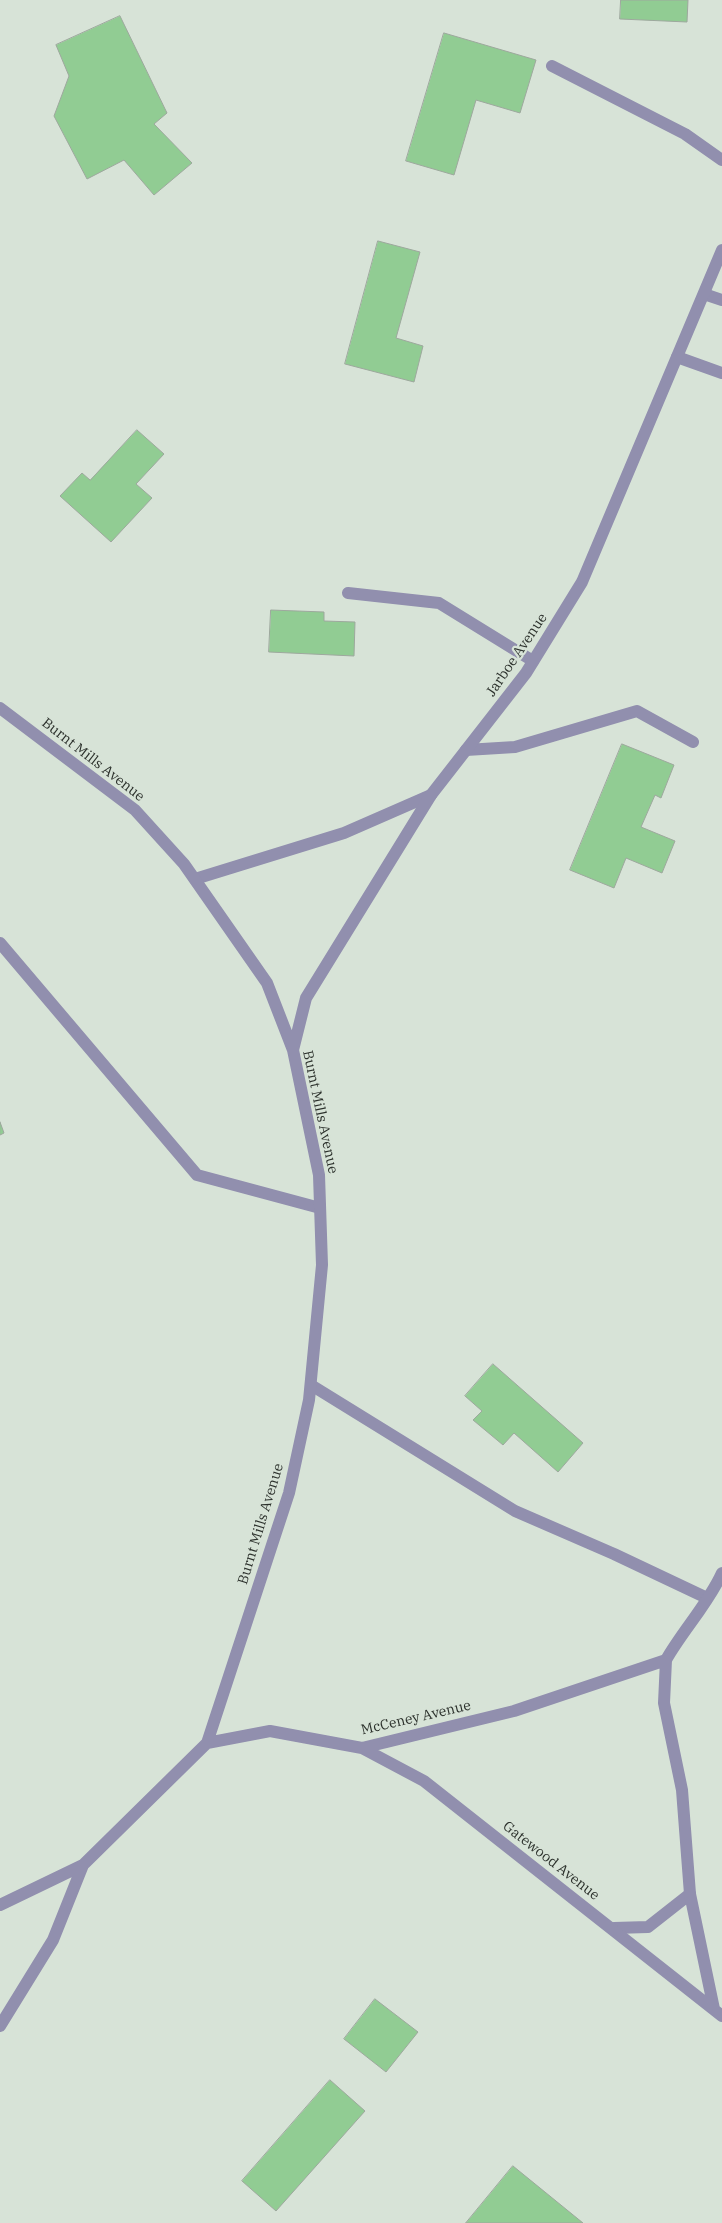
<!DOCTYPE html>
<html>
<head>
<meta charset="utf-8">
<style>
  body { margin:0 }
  canvas { display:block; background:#d7e3d7 }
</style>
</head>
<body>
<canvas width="722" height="2223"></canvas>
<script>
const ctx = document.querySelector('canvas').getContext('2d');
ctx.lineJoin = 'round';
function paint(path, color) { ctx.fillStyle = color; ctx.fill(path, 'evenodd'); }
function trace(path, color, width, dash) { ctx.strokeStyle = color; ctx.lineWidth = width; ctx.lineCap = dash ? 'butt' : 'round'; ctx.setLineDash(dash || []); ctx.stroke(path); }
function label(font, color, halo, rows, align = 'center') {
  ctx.font = font + ' "IBM Plex Serif",serif'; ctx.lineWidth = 4.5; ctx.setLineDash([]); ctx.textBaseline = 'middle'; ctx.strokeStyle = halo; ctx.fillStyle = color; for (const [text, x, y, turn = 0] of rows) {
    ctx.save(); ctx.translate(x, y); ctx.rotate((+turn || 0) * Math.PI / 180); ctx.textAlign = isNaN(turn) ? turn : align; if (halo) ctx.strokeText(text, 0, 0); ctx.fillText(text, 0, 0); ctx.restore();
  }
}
const building = new Path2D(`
  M621,0H688L687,22L620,19Z
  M120,16L167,113L154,124L192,163L154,195L124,160L87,179L54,116L69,76L56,45Z
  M444,33L536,60L520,113L476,100L454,175L406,161Z
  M378,241L420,252L396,338L423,346L414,382L345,364Z
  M137,430L164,454L136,484L152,498L111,542L60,496L82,473L90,480Z
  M271,610L324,612V621L355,622L354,656L269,652Z
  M622,744L674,765L661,798L655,795L641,827L675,841L662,873L626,858L614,888L570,870Z
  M0,1122L4,1133L0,1135Z
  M493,1364L583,1443L558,1472L514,1433L503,1445L473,1420L482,1411L465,1396Z
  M375,1999L418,2032L386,2072L344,2039Z
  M330,2080L365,2111L276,2211L242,2181Z
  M513,2166L583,2223H466Z`);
const lane = new Path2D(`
  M552,66L685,134L722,160
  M704,294L722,300
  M677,357L722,373
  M348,593L439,603L533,661
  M466,750L515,747L637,711L693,742
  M195,879L344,833L431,795
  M0,943L197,1175L320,1208
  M311,1385L515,1511L614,1554L707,1598
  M614,1928L648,1927L690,1894`);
const street = new Path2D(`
  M0,708L135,810L184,864L267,983L293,1050L319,1175L322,1265L309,1400L289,1493L207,1743
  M293,1050L306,998L431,795L526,673L582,582L722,250
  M666,1660L664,1703L682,1790L690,1894L714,2009
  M362,1748L424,1781L722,2016
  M0,1905L83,1865L207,1743L270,1731L362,1748L514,1711L666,1660C683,1630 708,1604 722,1573
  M0,2026L53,1940L83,1865`);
const streetNames = [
  ["Jarboe Avenue",517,655,-56],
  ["Burnt Mills Avenue",93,760,38],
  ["Burnt Mills Avenue",320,1112,78],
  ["Burnt Mills Avenue",261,1524,-73],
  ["McCeney Avenue",416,1718,-13],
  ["Gatewood Avenue",551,1861,38]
];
paint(building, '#91cc93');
trace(building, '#9da89d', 1);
trace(lane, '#918fae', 12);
trace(street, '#918fae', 12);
label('14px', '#2c312c', '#d7e3d7', streetNames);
</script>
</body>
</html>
